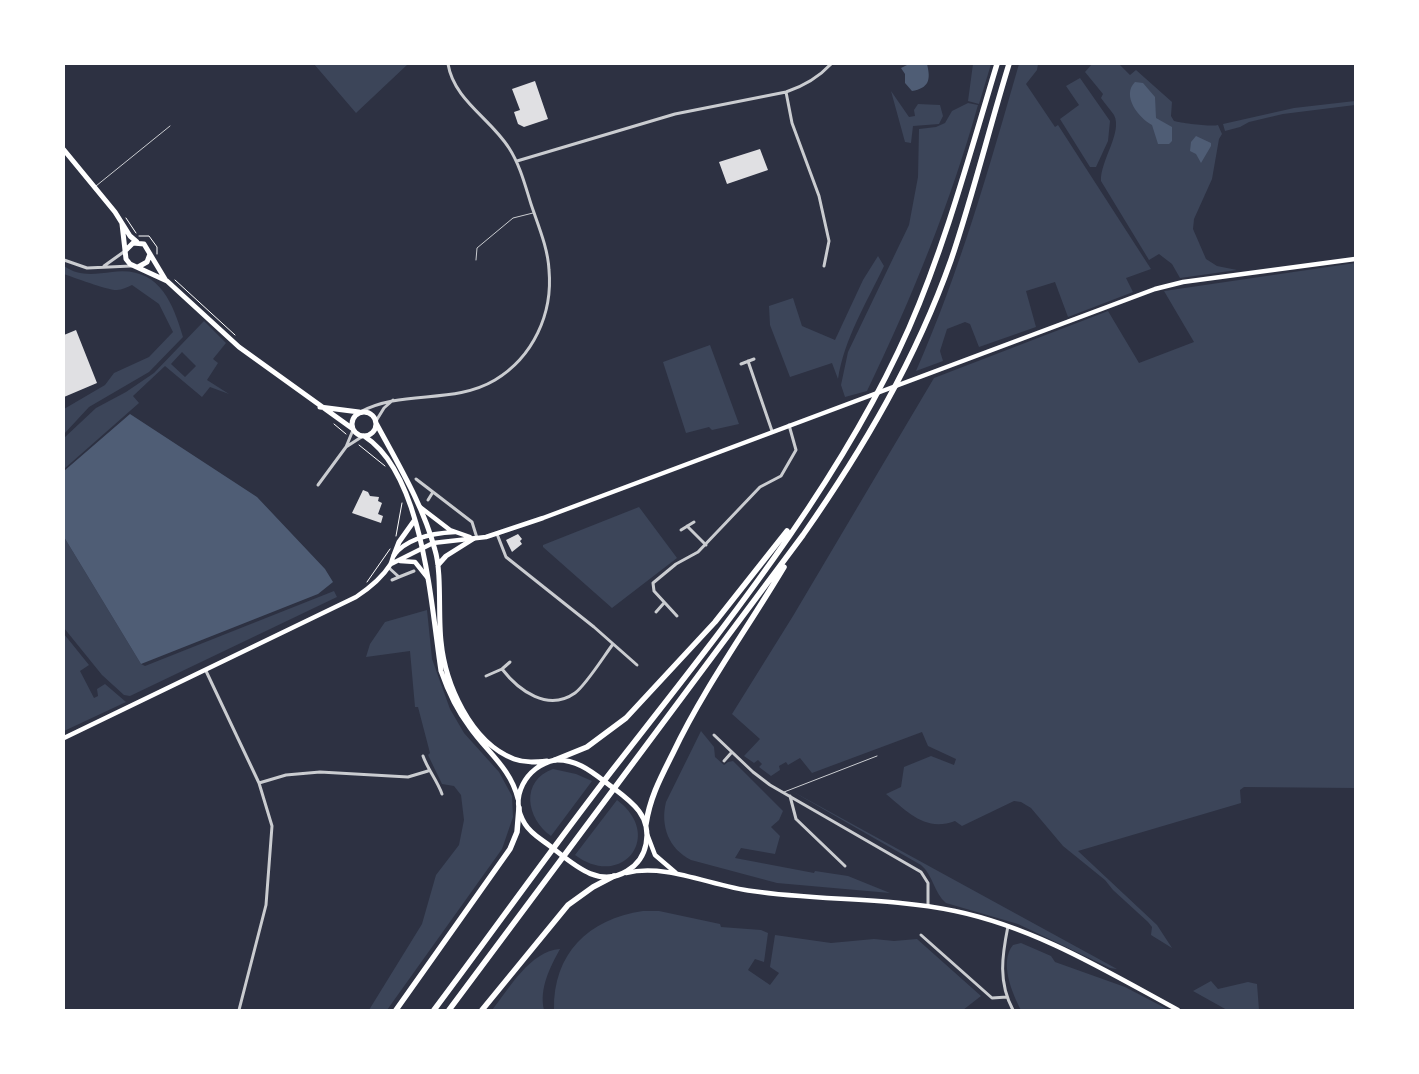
<!DOCTYPE html>
<html>
<head>
<meta charset="utf-8">
<style>
  body { margin:0 }
  #map { position:relative; width:1419px; height:1074px; overflow:hidden; background:#2d3142; font-family:"Asap Condensed",sans-serif }
  canvas { display:block }
  .frame { position:absolute; inset:0; border:65px solid #fff; pointer-events:none }
</style>
</head>
<body>
<div id="map">
<canvas width="1419" height="1074"></canvas>
<div class="frame"></div>
</div>
<script>
const ctx = document.querySelector('canvas').getContext('2d');
ctx.lineJoin = 'round';
function paint(path, color) { ctx.fillStyle = color; ctx.fill(path, 'evenodd'); }
function trace(path, color, width, dash) { ctx.strokeStyle = color; ctx.lineWidth = width; ctx.lineCap = dash ? 'butt' : 'round'; ctx.setLineDash(dash || []); ctx.stroke(path); }
const green = new Path2D(`
  M314,64H408L356,113Z
  M973,64H991L979,104L968,101Z
  M1019,64H1038L1037,70L1026,84L1055,127L1058,125L1151,269L1126,278L1133,292L1068,317L1055,282L1026,291L1036,327L979,347L970,324L965,322L947,329L940,351L943,361L916,371C960,271 989,168 1019,64Z
  M1092,64H1119L1130,75L1136,70L1172,102L1171,116L1174,121C1182,123 1211,127 1218,125L1222,134L1219,139L1212,179L1194,219L1193,229L1206,259L1217,266L1237,270L1180,278L1172,264L1159,254L1149,260L1101,181C1100,161 1123,132 1114,115C1110,109 1105,104 1101,98L1103,94L1085,72Z
  M1080,78L1110,121L1108,141L1096,167H1090L1060,119L1079,105L1066,86Z
  M891,91L909,117L915,116L914,110L918,104L940,105L943,116L939,124L913,126L911,143L905,142Z
  M1355,101V105L1283,114L1249,122L1240,127L1225,131L1223,124L1294,108Z
  M968,103L978,105C950,204 912,298 867,391L845,397L841,385L848,352L909,225L918,177L919,129L936,127L945,123L952,111Z
  M878,256L884,266C867,302 844,339 838,379L832,363L790,377L770,325L769,306L793,298L802,326L835,340L863,280Z
  M1355,263V788L1244,787L1240,790L1241,803L1078,851L1157,925L1172,948L1151,935L1152,927L1148,922L1113,890L1105,880L1063,846L1031,808L1021,802L1014,801L962,826L955,821C925,832 908,812 886,794L901,787L904,767L931,756L954,765L956,759L928,746L922,732L812,773L800,758L788,765L786,762L779,766L780,770L771,776L759,767L762,764L758,760L754,763L744,756L760,739L732,714L793,616L934,378L1108,311L1139,363L1194,342L1164,291Z
  M64,266C79,277 95,274 112,272C158,266 172,300 183,337L149,372L89,407L64,434V409L105,385L114,373L149,357L173,332L159,304L132,285C127,287 122,290 117,290C110,291 72,277 64,274Z
  M204,321L226,343L213,359L218,363L207,380L229,394L210,387L202,397L165,366L133,396L139,403L64,469V438L96,408L126,392L154,373ZM182,352L196,366L185,377L171,364Z
  M710,345L739,424L712,430L709,427L686,433L663,362Z
  M639,507L677,558L612,608L543,547V545Z
  M64,537L141,664L145,666L334,591L337,597L130,696L124,695L102,675L64,628Z
  M427,610L432,659L450,709L464,733L499,772L512,796L513,817L502,849L387,1010H369L422,924L436,875L459,845L464,820L461,795L454,786L442,784L428,755L430,753L418,707H415L410,651L366,657L370,644L385,622Z
  M64,634L89,665L80,671L94,698L98,696L97,689L105,684L126,702L64,731Z
  M701,731L714,747L715,757L724,765L728,762L733,761L783,811L779,820L771,827L780,836L775,854L741,848L735,858L814,873L815,871L848,876L890,893L777,883L691,860C669,849 660,826 666,802Z
  M553,769L576,774L592,781L551,836C526,818 520,781 553,769Z
  M790,790L1117,969L1110,968L1018,924L946,903C934,893 933,875 921,865Z
  M617,800C665,836 622,890 575,855Z
  M643,911H659L720,924L721,927L761,930L768,933L764,962L755,959L748,970L770,985L779,973L770,967L775,935L831,943L874,939L894,941L917,939L981,996L963,1010H554C553,954 588,919 643,911Z
  M1021,943L1051,956L1055,962L1125,987L1169,1010H1021C1012,993 999,962 1013,945Z
  M560,949C550,967 539,989 544,1010H492C509,989 530,951 560,949Z
  M1211,981L1218,989L1248,982L1257,984L1259,1010H1227L1193,991Z`);
const water = new Path2D(`
  M909,64H927C931,80 929,88 912,91L905,83V74L901,68Z
  M1135,82L1143,83L1155,97L1156,118L1172,127V141L1169,144H1158L1152,125C1139,118 1121,96 1135,82Z
  M1196,136L1211,143V146L1201,163L1196,154L1190,151L1191,142Z
  M130,414L257,497L325,569L333,582L318,594L141,664L64,537V471Z`);
const building = new Path2D(`
  M535,81L548,119L524,127L518,124L514,112L520,110L512,89Z
  M760,149L768,170L727,184L719,162Z
  M76,330L97,383L64,397V335Z
  M363,490L368,492L370,496L379,497L378,501L382,503L378,514L383,516L381,523L352,513Z
  M518,534L522,539L520,541L522,544L512,552L506,540Z`);
const path = new Path2D(`
  M126,218L136,233
  M139,236H149L157,247V254
  M175,280L235,335
  M334,424L346,434
  M359,445L385,466
  M396,536L402,503
  M367,582L390,549`);
const service = new Path2D(`
  M96,186L170,126
  M476,260L477,248L513,218L533,213
  M784,792L877,756`);
const minor = new Path2D(`
  M786,92L792,123L819,196L829,241L824,266
  M517,161L675,114L786,92C804,86 818,78 831,64
  M64,260L87,268L131,266
  M104,266L125,251
  M748,361L772,431
  M741,364L754,359
  M360,412C403,389 453,405 495,380C533,357 553,314 549,270C548,248 538,225 531,204C525,185 520,165 509,148C490,118 454,100 448,64
  M376,421L384,408L393,400
  M353,430L346,447L363,436
  M416,479L433,492L428,500
  M318,485L346,447
  M433,492L472,522L477,538
  M687,526L706,545
  M681,530L694,522
  M497,534L506,557L594,627L637,665
  M388,567L399,577L414,571
  M392,580L399,577
  M656,612L664,603
  M677,616L654,591L653,583L676,564L698,552L760,487L781,476L796,450L789,425
  M502,669C519,691 548,712 575,693C586,685 604,656 613,644
  M206,671L259,783L272,826L266,905L239,1010
  M486,676L502,669L510,662
  M714,735L753,772L770,785L921,872L928,883V906
  M423,756C428,770 437,780 442,794
  M724,761L732,752
  M259,783L286,775L320,772L408,777L428,771
  M790,796L796,819L845,866
  M1008,926C1002,956 998,982 1013,1010
  M921,935L992,998L1007,997`);
const secondary = new Path2D(`
  M420,507L450,530L470,537
  M400,561L415,562L427,577
  M391,564L433,543L486,537L543,518L1155,289L1183,282L1355,259
  M64,738L356,597C368,589 382,578 390,565C392,562 392,558 394,555C408,537 435,533 455,532
  M647,834L655,855L676,873
  M626,873C666,863 711,886 752,891C819,901 888,897 955,911C1036,928 1106,971 1178,1010`);
const trunk = new Path2D(`
  M64,150L115,212L130,236L137,242
  M122,224L126,259L130,264L167,281L239,347L353,429
  M126,250L133,243L144,244L165,279
  M138,267L147,262L150,254
  M320,407L359,412
  M352 424a12 12 0 1 1 24 0a12 12 0 1 1-24 0Z
  M376,423C398,464 423,505 435,550C442,573 438,615 441,641C445,683 470,742 514,759C525,763 536,762 547,761
  M364,436C424,474 431,607 441,671C448,691 456,709 469,726C486,751 511,768 518,799
  M394,555L399,542L414,521
  M438,565L446,556L473,539
  M555,760C577,759 592,772 608,784C629,800 652,814 646,844C644,855 637,865 627,871C598,889 572,863 550,846C541,839 531,834 525,824C508,798 526,766 555,760Z`);
const motorway = new Path2D(`
  M555,760L587,747L626,718L715,622L787,531
  M646,824C650,797 661,777 673,753C704,688 747,629 784,567
  M396,1010L510,849L517,832L519,808
  M434,1010C494,930 552,848 614,768C720,632 839,487 909,328C946,243 970,153 997,64
  M449,1010L803,535C863,449 916,359 951,260C973,195 989,129 1009,64
  M482,1010L568,905L593,887L614,876`);
paint(green, '#3c4559');
paint(water, '#4f5d75');
paint(building, '#e0e0e3');
trace(path, '#fff', 1);
trace(service, '#caccd0', 1);
trace(minor, '#caccd0', 3);
trace(secondary, '#fff', 4.5);
trace(trunk, '#fff', 5);
trace(motorway, '#fff', 5.5);
</script>
</body>
</html>
